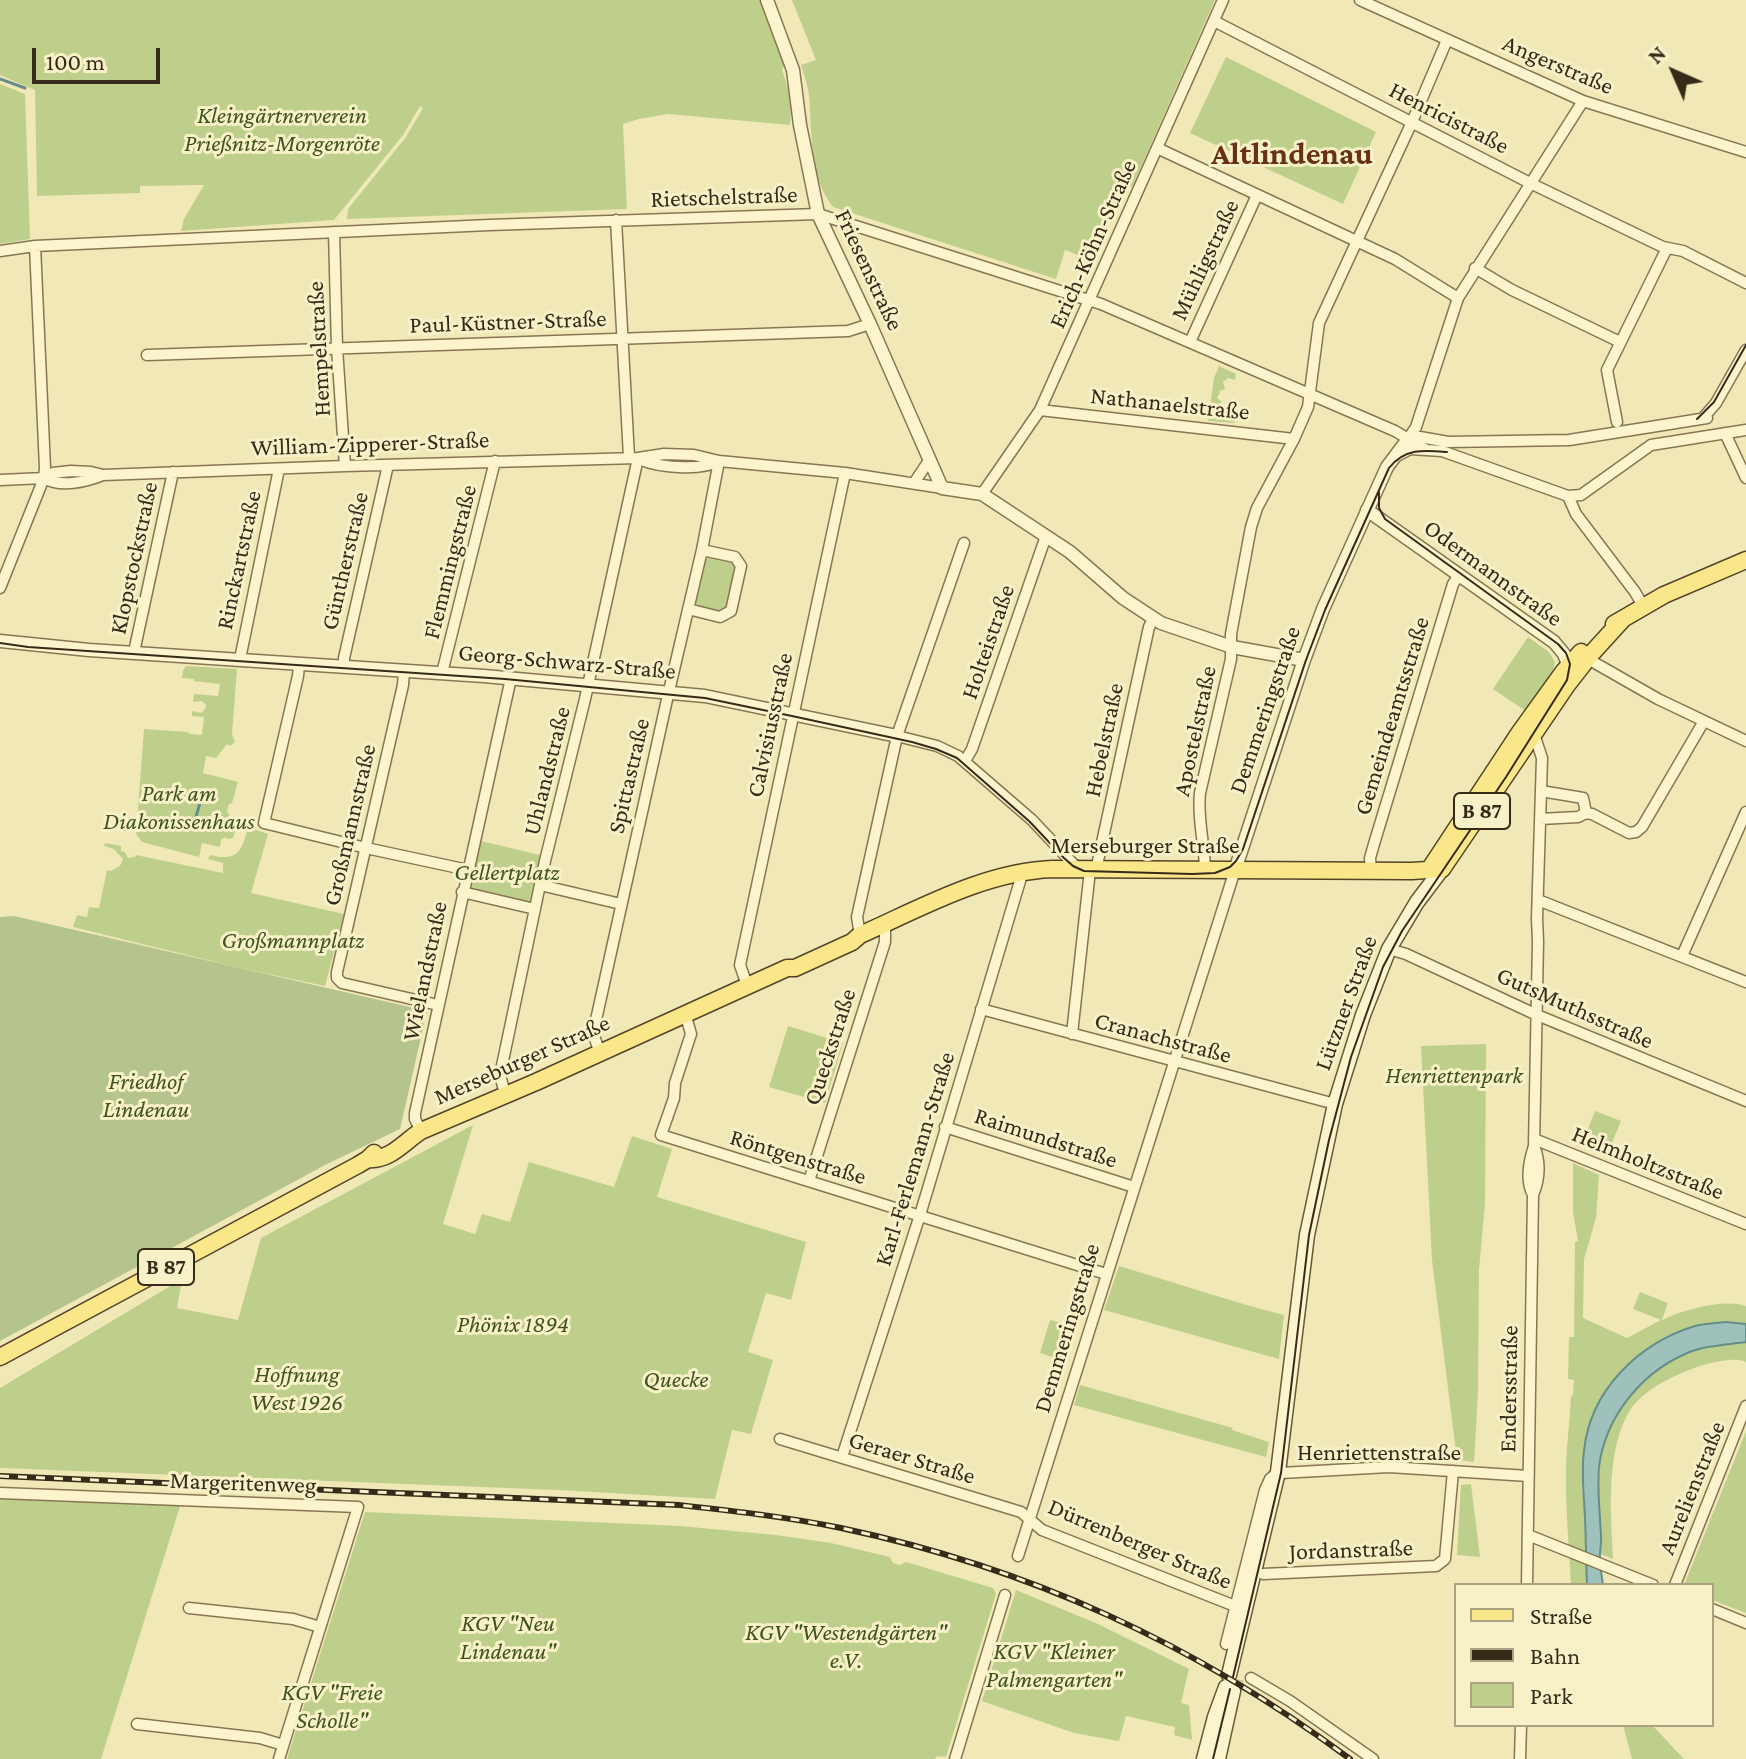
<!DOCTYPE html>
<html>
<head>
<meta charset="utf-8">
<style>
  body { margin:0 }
  #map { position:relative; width:1746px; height:1759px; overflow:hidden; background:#f1e8b8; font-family:"Crimson Pro",serif }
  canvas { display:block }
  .legend { position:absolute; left:1454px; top:1583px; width:260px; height:144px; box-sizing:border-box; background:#f8f1c8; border:2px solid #aaa282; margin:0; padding:10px 14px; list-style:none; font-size:24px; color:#362b19 }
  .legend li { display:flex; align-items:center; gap:16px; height:40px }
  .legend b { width:40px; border:2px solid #aaa282 }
  .north { position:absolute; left:1634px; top:32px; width:80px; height:80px; -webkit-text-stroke:6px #f8f1c8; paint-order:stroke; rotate:315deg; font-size:22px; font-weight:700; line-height:32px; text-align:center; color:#362b19 }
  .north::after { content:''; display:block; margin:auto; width:28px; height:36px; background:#362b19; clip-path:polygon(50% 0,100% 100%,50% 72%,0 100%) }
  .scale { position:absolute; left:32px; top:48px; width:128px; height:36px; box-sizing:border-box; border:4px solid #362b19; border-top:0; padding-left:10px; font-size:24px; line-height:28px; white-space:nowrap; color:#362b19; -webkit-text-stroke:6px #f8f1c8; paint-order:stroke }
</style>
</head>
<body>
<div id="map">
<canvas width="1746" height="1759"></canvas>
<ul class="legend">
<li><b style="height:10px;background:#fae78a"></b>Straße</li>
<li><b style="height:10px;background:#362b19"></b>Bahn</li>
<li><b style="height:22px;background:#becf8c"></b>Park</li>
</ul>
<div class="north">N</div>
<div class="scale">100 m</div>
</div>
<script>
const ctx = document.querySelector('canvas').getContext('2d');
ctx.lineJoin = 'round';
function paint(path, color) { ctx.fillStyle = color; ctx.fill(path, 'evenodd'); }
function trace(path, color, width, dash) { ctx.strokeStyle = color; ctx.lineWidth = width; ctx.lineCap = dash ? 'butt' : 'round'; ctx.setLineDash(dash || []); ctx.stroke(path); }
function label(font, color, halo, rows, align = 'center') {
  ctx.font = font + ' "Crimson Pro",serif'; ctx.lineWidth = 6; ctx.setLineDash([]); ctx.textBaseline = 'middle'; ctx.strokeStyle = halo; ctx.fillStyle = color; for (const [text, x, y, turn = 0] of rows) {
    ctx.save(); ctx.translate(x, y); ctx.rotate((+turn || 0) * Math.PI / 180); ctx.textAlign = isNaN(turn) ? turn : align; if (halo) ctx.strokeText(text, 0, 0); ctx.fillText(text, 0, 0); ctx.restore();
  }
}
const green = new Path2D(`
  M0,0H761L785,64L782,70C788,86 793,108 790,125L668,114L639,119L623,124L627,209L347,219L348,209L406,137L423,108L420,106L403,135L334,220L181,231L184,219L204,185L140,186V193L37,196L35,90L0,75Z
  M792,0H1215L1132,187L1124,185L1091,260L1065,250L1056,279L833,207C809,177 812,132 809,96C808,85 804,75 801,65L816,60Z
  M1226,57L1376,132L1343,204L1190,133Z
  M0,84L25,94L30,239L0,244Z
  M1219,366L1236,374L1235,380L1228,378L1223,382L1225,389L1219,391L1220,392L1217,398L1222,402L1216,407L1219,413L1236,414L1235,423L1208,421L1214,378Z
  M712,557L733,562L737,565L727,609L720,613L700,607L695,602L706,559Z
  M1528,637L1549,652L1555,662L1553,671L1527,712L1493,689Z
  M186,666L237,669L232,734L235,742L230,746L227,744L216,758L206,756L203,773L238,782L232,803L229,804L227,812L230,816L228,824L236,827L233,838L227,839L225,837L221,840L220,847L202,843L199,857L142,842L136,834L144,729L188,732L189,734L202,735L204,717L192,716V711L201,713L205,709L206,705L202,701L193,702L194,694L218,696L220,684L194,681V679L182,678L183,671Z
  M248,827L268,834L251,893L344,914L325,986L240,968L73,927L77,915L87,917L89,907L99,908L107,870L111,871L120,866L123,859L114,849L104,846L105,843L121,846V851L125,852L128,858L135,857L136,855L223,873V863L208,859L210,855C238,862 242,851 248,827Z
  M481,841L544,856L534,904L469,890Z
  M788,1026L843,1043L825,1103L769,1087Z
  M1486,1044L1485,1203L1479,1270L1478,1392L1474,1462L1457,1460L1432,1260L1421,1046Z
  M1595,1111L1621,1121L1607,1155L1582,1144Z
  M473,1125L443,1224L475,1234L482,1214L510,1222L529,1162L614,1187L632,1136L672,1149L657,1197L806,1242L791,1300L766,1293L748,1352L773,1360L751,1434L732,1430L715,1499L558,1490L0,1468V1388L182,1279L177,1308L238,1320L261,1238Z
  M1573,1163L1599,1175L1596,1218L1584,1259L1583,1318L1627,1338L1661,1320L1633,1309L1640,1292L1668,1303L1662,1320C1682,1310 1724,1298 1746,1306V1324L1726,1322L1696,1326L1650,1346L1625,1366L1605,1392L1584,1449L1582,1489L1585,1516L1587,1585H1571C1569,1545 1565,1505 1566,1465C1567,1442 1570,1419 1571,1396L1573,1395L1574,1380L1568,1379L1569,1337H1574L1575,1242L1578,1241L1573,1212Z
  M1119,1266C1174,1282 1228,1301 1284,1315L1279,1359L1104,1310Z
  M1050,1320L1069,1325L1058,1359L1040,1353Z
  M1746,1342V1362C1733,1356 1705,1364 1692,1369C1671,1377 1645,1389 1631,1409C1605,1448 1611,1514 1613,1559L1600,1554L1602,1542C1600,1518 1597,1492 1599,1467C1605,1418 1640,1374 1685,1354C1704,1345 1726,1344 1746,1342Z
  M1080,1385L1233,1428L1232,1430L1269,1442L1266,1457L1074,1405Z
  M1746,1431V1613L1712,1600V1585H1684Z
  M1471,1484L1480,1557L1457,1555L1461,1485Z
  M0,1497L181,1503L101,1759H0Z
  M365,1512L680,1526L776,1535L831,1543L890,1557L893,1563L900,1565L906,1562L993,1588L996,1594L946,1757L937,1756L935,1759H287Z
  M1016,1590L1098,1624L1189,1669L1181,1703L1189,1705L1192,1740L1174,1735L1175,1727L1126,1716L1119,1741L1074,1733L982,1701Z
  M1623,1725H1652L1684,1759H1632Z`);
const cemetery = new Path2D(`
  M14,916L427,1011L400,1129L325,1165L0,1341V917Z`);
const water = new Path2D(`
  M1726,1322L1746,1324V1342C1726,1345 1705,1345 1685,1354C1640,1374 1605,1418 1599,1467C1597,1490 1600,1513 1601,1536C1602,1544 1599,1552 1600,1560C1600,1568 1602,1577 1603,1585H1587C1586,1563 1586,1540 1585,1518C1584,1495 1581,1473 1584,1451C1590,1390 1639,1343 1695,1326C1705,1323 1716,1323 1726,1322Z`);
const stream = new Path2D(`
  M0,79L25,88
  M188,821L195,820L200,803`);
const secondaryTunnel = new Path2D(`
  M1234,1691L1237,1679`);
const minor = new Path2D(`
  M1360,0L1583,101L1746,152
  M1214,21L1530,183L1663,247L1683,251L1746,283
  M1157,148L1395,259L1458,298
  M616,220L629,457
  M334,232L337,348L345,466
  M0,251L35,246L489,225L818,214L1101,304L1395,431L1425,449
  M1475,268L1512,290L1620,342
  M1190,342L1257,195
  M147,355L848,331L870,324
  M1040,410L1294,439
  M1703,418L1716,403L1746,350
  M1617,422L1607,370L1667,248
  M1725,433L1746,478
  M1408,439L1416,427L1458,298L1583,101
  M1408,439L1420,437L1448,442L1569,440L1707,418
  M1395,457L1410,449L1442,451L1568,496L1581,495L1651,445L1746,430
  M638,458C655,468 702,471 719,461
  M44,478C60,488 86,482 103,475
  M0,480L44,478L53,473L71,471L91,472L103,475L345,466L638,458L664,454L694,455L719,461L845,473L942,488
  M914,483L930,459
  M982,494L1040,410L1223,0
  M1568,496L1576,514L1635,592L1643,606
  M0,588L44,478L45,468L35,246
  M688,609L720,617L731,611L741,566L735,557L702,550
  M134,652L173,472
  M240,659L279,469
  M1588,659L1658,699L1746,741
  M299,664L298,676L264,823L366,848L468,870
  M344,666V658L388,465
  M404,671L403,685L337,972V978L342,983L438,1005
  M442,673L495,461
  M897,736L937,746L958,756L1032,820L1078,869
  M965,761L972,749L1046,536
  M1541,791L1583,798L1586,813
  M1540,819L1578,817L1586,813L1592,814L1629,833L1636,832L1642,827L1704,721
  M1096,870L1149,627L1153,619
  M1205,871C1205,845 1197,819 1200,793L1231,659V634L1251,527L1257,508L1294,439L1308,407L1319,323L1412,122L1447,40
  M1371,871L1370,858L1374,844L1453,584L1459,575
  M540,885L621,904
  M462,892L535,909
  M1538,900L1746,982
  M860,935L857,917L897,736L964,543
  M1389,949L1406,954L1537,1015L1746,1101
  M1682,956L1746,812
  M747,985L740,965L845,473
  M981,1009L1335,1104
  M685,1013L691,1034L675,1083L674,1098L661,1135L1106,1274
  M1072,1034L1090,870
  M600,1053L594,1036V1029L666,704L702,550L719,461
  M505,1094L500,1075L545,861L585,699L638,458
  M945,1127L1134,1187
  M421,1131L415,1119V1113L511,678
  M1534,1139L1746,1224
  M809,1181L885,942V930L882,925
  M1533,1195C1525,1180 1529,1161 1534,1146L1538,941L1537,919L1542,758L1534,734
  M780,1439L1021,1512L1042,1530L1235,1606
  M842,1457L920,1215L1023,871
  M0,1493L358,1507L279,1759
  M1528,1535L1653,1585
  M1018,1556L1235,870
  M1263,1574L1436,1566L1445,1559L1453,1471
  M1527,1585L1533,1195C1540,1178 1541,1163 1534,1146
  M1675,1585L1746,1406
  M189,1608L293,1619L320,1627
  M1712,1609L1746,1623
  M1226,1644L1265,1490L1270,1479L1278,1472L1281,1473L1389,1467L1528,1476
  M1251,1678L1290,1701L1373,1759
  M137,1724L260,1738L283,1745
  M955,1759L1005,1595
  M1520,1759L1521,1725`);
const tertiary = new Path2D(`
  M767,0L793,70L800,125L818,214L870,324L942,488L982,494L1070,552L1123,598L1161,623L1232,647L1304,660
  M1367,510L1554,642L1564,654L1570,670
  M0,641L89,650L484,676L705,696L897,736
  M1235,870L1304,660L1323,609L1387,467L1408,439`);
const secondary = new Path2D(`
  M1229,1675L1278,1472L1307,1235L1335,1104L1363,1015L1389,949L1417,902L1442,869
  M1204,1759L1215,1717L1226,1687
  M1218,1759L1233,1691`);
const primary = new Path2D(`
  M1614,624L1664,595L1746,560
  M1429,870L1520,732L1564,671L1581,652
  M368,1159C390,1161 405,1141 421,1131L536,1082L787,968H795L852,942L860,935C921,908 984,872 1052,869L1412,871L1442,869L1567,685L1592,653L1623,619
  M0,1357L358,1165L368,1159L374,1153`);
const tram = new Path2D(`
  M1697,419L1714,402L1746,345
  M0,643L28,647L505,679L705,698L792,716L912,742L936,749L957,758L1029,821L1064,858L1073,866L1084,871L1192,874L1215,873L1230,867L1236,861L1243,849L1306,660L1325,610L1389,468C1405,448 1424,450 1447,452
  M1233,1677L1281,1473L1309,1235L1329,1140L1351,1057L1383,967L1402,931L1506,777L1567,680L1570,664L1566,653L1558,644L1385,519L1379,508V492
  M1213,1759L1230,1689`);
const rail = new Path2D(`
  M0,1476L679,1505C733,1511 788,1517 841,1528C1030,1568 1195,1644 1350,1759`);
const shields = [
  [1482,811,56],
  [166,1267,56]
];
const shieldNames = [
  ["B 87",1482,811],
  ["B 87",166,1267]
];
const streetNames = [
  ["Angerstraße",1558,65,23],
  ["Henricistraße",1449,118,27],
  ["Rietschelstraße",724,197,-2],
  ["Erich-Köhn-Straße",1093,244,-66],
  ["Mühligstraße",1205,260,-65],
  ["Friesenstraße",869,270,65],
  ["Paul-Küstner-Straße",508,322,-2],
  ["Hempelstraße",319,349,-93],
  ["Nathanaelstraße",1170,404,6],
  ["William-Zipperer-Straße",370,444,-2],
  ["Klopstockstraße",134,558,-78],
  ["Rinckartstraße",239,560,-78],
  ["Güntherstraße",345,561,-77],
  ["Flemmingstraße",450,562,-76],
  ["Odermannstraße",1493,573,36],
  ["Holteistraße",988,642,-71],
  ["Georg-Schwarz-Straße",567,662,5],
  ["Demmeringstraße",1265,710,-71],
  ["Gemeindeamtsstraße",1392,716,-73],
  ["Calvisiusstraße",770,725,-78],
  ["Apostelstraße",1195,731,-78],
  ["Hebelstraße",1104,740,-78],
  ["Uhlandstraße",547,771,-76],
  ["Spittastraße",629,776,-77],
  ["Großmannstraße",350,825,-77],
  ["Merseburger Straße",1145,846],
  ["Wielandstraße",425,971,-78],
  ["Lützner Straße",1346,1003,-70],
  ["GutsMuthsstraße",1575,1008,24],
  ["Cranachstraße",1163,1038,15],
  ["Queckstraße",830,1047,-72],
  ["Merseburger Straße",522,1060,-24],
  ["Raimundstraße",1046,1138,18],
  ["Röntgenstraße",798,1157,17],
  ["Karl-Ferlemann-Straße",915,1159,-73],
  ["Helmholtzstraße",1648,1163,22],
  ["Demmeringstraße",1067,1328,-73],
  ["Endersstraße",1509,1389,-89],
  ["Henriettenstraße",1379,1453],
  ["Geraer Straße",912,1458,17],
  ["Margeritenweg",243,1483,2],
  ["Aurelienstraße",1692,1488,-68],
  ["Dürrenberger Straße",1140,1544,23],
  ["Jordanstraße",1351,1550,-2]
];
const parkNames = [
  ["Kleingärtnerverein",282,116],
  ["Prießnitz-Morgenröte",282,144],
  ["Park am",179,794],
  ["Diakonissenhaus",179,822],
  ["Gellertplatz",507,873],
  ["Großmannplatz",293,941],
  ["Henriettenpark",1454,1076],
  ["Friedhof",146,1082],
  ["Lindenau",146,1110],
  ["Phönix 1894",513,1325],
  ["Hoffnung",297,1375],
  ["West 1926",297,1403],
  ["Quecke",676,1380],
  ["KGV \"Neu",508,1624],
  ["Lindenau\"",508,1652],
  ["KGV \"Westendgärten\"",846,1633],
  ["e.V.",846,1661],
  ["KGV \"Kleiner",1054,1652],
  ["Palmengarten\"",1054,1680],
  ["KGV \"Freie",332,1693],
  ["Scholle\"",332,1721]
];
const districtNames = [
  ["Altlindenau",1292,154]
];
paint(green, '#becf8c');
paint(cemetery, '#b5c38d');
paint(water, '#9ec1bb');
trace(water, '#658e8a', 2);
trace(stream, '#658e8a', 3);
trace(secondaryTunnel, '#ccc298', 14, [14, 7]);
trace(minor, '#887652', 13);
trace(tertiary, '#887652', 15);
trace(secondary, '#6a5736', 17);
trace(primary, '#554327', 19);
trace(minor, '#fcf4cc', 10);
trace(tertiary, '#fcf4cc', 12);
trace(secondary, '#fcf4cc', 14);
trace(primary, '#fae78a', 16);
trace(tram, '#362b19', 2);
trace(rail, '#362b19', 6);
trace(rail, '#f8f1c8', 3, [9]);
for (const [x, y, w] of shields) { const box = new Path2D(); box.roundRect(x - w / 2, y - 18, w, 36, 6); ctx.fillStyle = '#f8f1c8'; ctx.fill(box); trace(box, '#362b19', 2); }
label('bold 22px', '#362b19', null, shieldNames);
label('24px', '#362b19', '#f8f1c8', streetNames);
label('italic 24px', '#3f541d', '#f8f1c8', parkNames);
label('bold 32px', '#663115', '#f8f1c8', districtNames);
</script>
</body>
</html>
